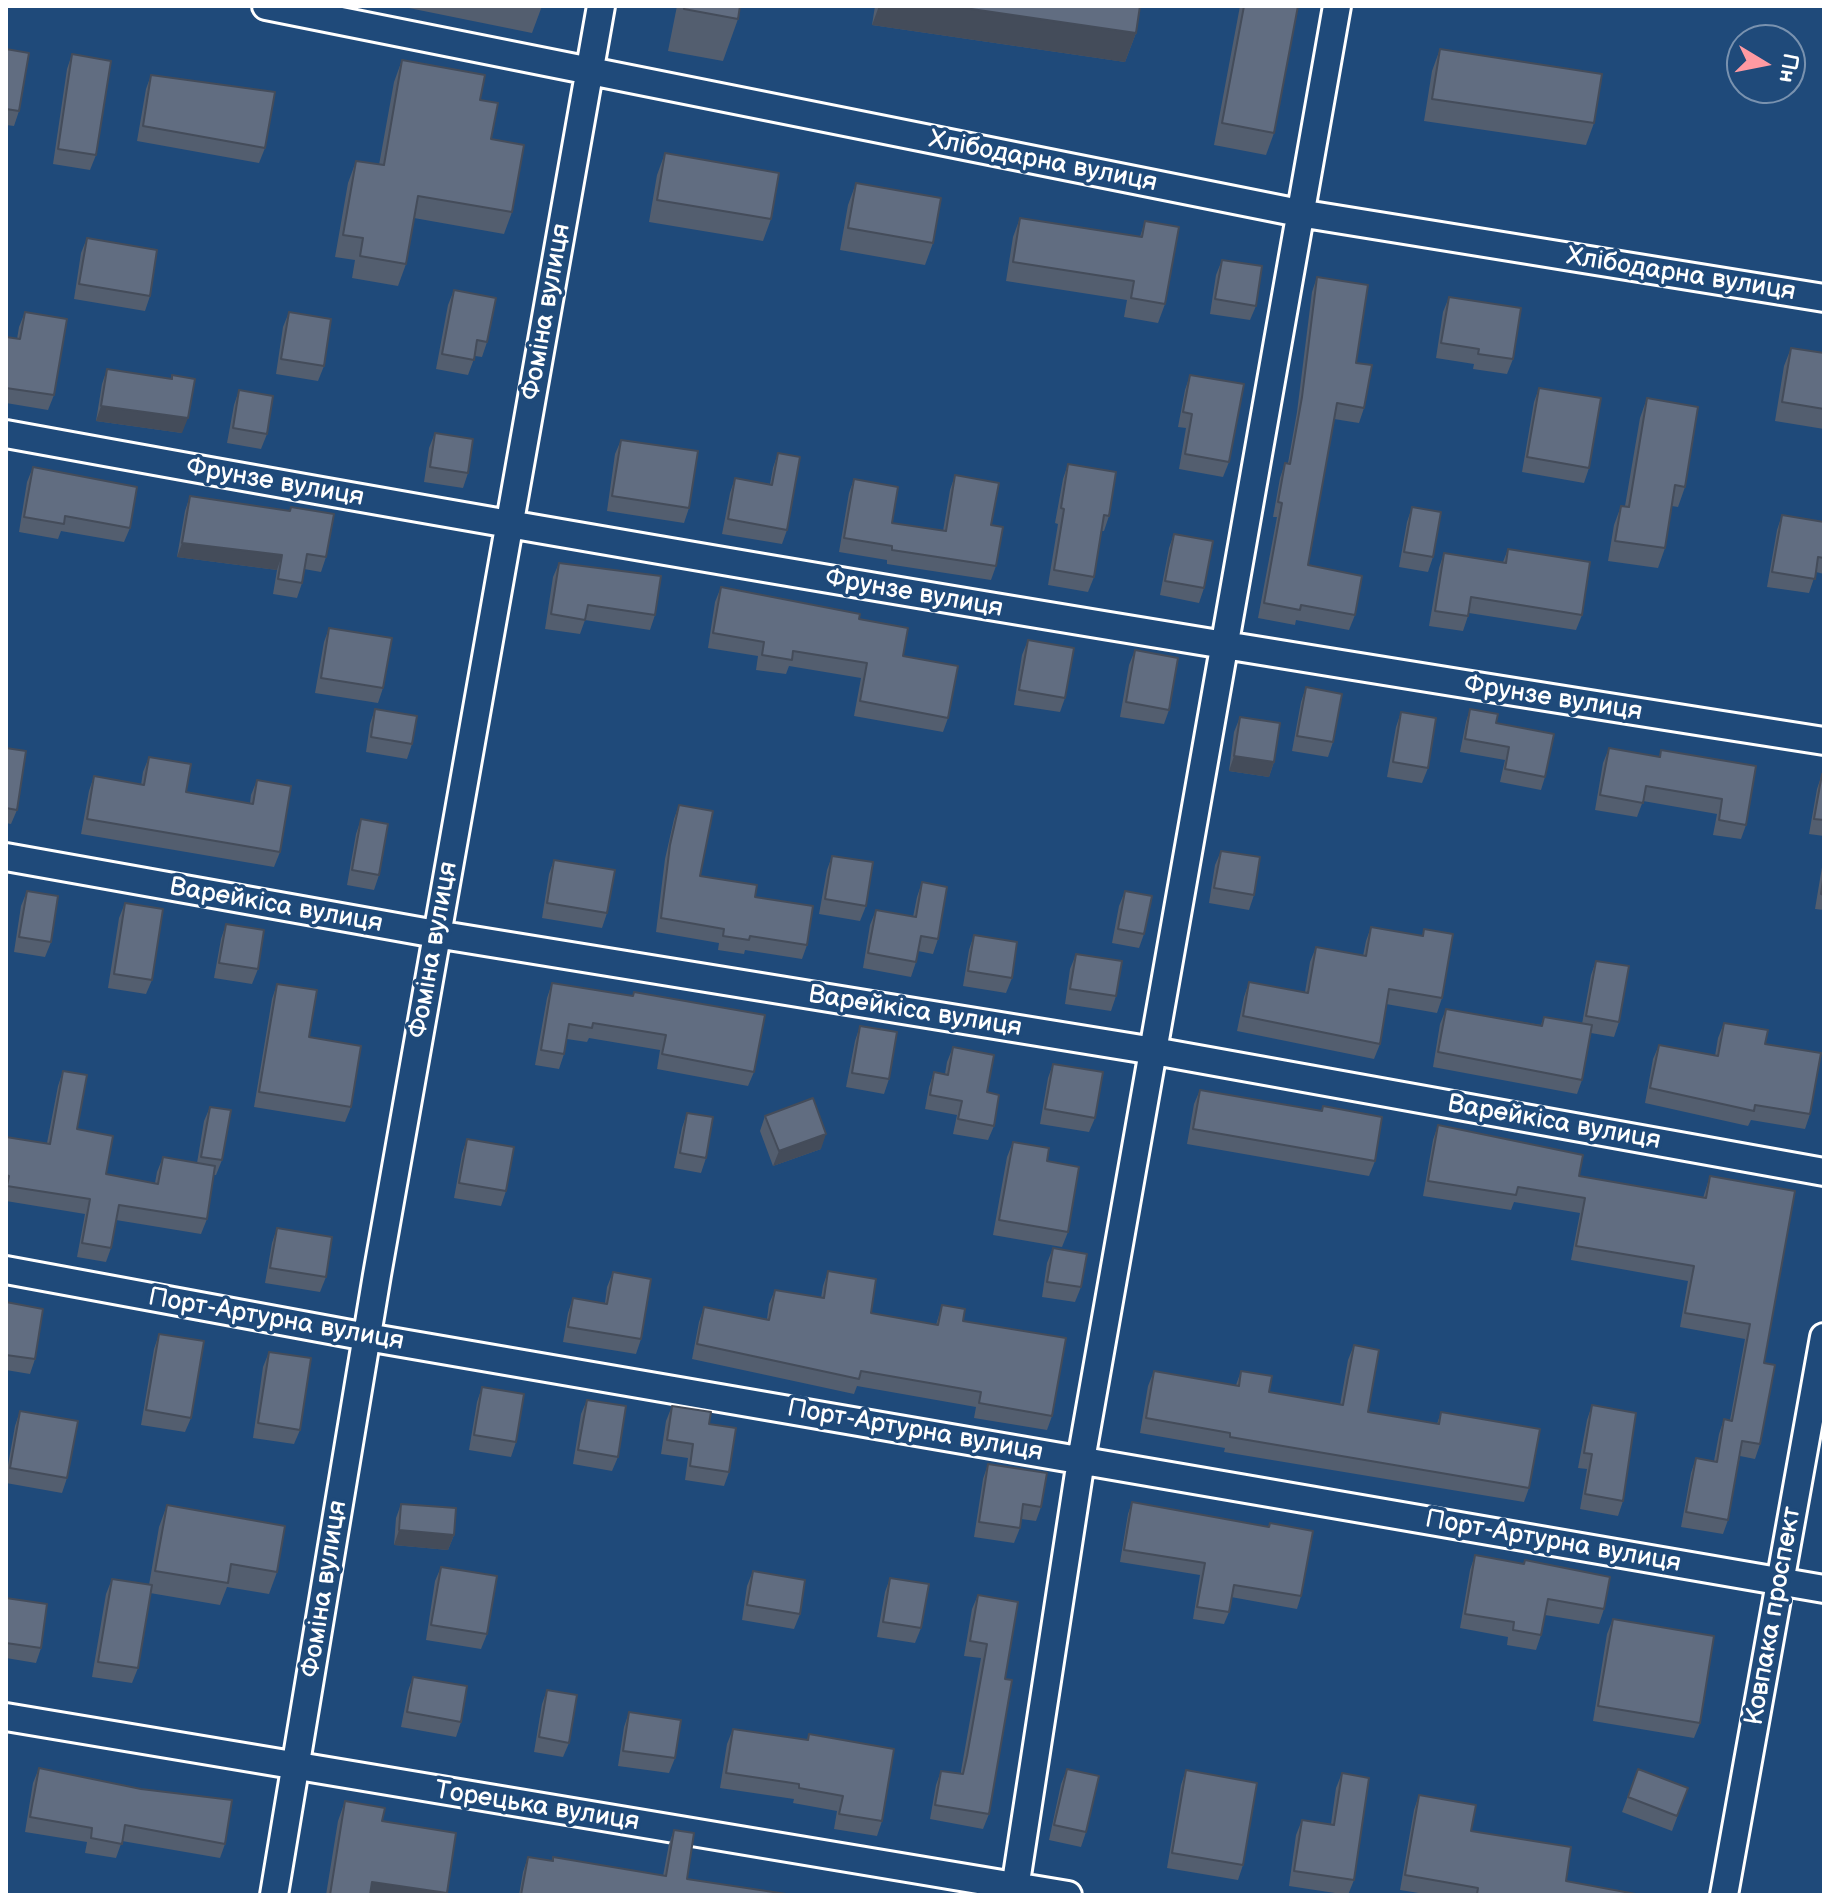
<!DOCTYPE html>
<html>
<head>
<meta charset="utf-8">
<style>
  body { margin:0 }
  #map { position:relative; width:1830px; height:1901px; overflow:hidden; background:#1f4a7a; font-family:"Balsamiq Sans",sans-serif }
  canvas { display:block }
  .frame { position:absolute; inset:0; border:8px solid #fff; pointer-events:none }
  .north { position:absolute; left:1726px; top:24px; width:80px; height:80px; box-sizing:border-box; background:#1f4a7a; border:2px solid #7992af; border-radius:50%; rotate:100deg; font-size:22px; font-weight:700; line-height:32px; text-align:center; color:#fff }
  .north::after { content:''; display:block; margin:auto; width:28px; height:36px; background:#ff9aa2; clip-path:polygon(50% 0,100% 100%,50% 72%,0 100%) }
</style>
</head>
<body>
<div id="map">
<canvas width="1830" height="1901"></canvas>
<div class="frame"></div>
<div class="north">Пн</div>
</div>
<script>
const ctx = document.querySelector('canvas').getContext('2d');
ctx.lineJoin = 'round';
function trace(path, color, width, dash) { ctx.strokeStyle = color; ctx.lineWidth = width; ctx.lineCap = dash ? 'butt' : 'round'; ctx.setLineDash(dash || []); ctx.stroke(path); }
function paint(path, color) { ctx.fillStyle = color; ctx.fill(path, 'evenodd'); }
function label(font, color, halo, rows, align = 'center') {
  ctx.font = font + ' "Balsamiq Sans",sans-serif'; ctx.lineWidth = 7; ctx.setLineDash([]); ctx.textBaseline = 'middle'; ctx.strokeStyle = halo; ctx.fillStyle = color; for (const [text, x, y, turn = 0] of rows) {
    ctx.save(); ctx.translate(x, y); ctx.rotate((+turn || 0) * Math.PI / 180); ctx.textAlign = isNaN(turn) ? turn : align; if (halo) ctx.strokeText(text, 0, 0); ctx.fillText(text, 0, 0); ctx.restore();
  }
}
const street = new Path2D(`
  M266,6L1299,213L1824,298
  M6,434C611,545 1217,646 1824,741
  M6,857L436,934L1154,1051L1824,1172
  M6,1270L367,1337L1824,1589
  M6,1717L1068,1895
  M274,1895L377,1275L601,6
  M1014,1895L1081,1460L1337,6
  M1724,1895L1824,1337`);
const wall = new Path2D(`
  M399,6H542L532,33Z
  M677,6H740L738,19L723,61L668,51Z
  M875,6H1140L1136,33L1125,62L872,25Z
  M1240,6H1298L1274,133L1266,155L1214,145Z
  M6,49L19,111L14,126L6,125Z
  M1440,49L1594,123L1586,145L1424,121L1432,71Z
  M72,54L96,155L90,170L53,164L67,69Z
  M402,60L480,100L512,212L504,234L414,218L406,264L398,286L352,278L355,260L335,257L348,183L356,161L379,165L394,82Z
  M151,75L265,148L259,163L137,141L146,89Z
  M665,153L771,219L763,241L649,222L657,175Z
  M856,183L933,243L925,265L840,250L848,205Z
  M1020,218L1140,237L1145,221L1165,304L1158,323L1124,317L1127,300L1006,281L1013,237Z
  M87,238L150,296L145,311L74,299L81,253Z
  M1222,260L1256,306L1250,320L1210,314L1216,275Z
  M1317,277L1356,363L1364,408L1359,423L1334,419L1308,565L1355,615L1349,630L1296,620L1295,625L1258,618L1277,517H1273L1280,478L1285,463H1288L1297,412L1312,292Z
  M454,290L487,342L482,357L475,356L468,375L436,369L448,305Z
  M1449,297L1513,359L1507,374L1473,369L1474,364L1436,358L1443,312Z
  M25,312L54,395L48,410L6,403V337L17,339L19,327Z
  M289,312L324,366L318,381L276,374L283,327Z
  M1791,348L1824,353V429L1775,421L1784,366Z
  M107,369L171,379L172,375L182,433L96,421L102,384Z
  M1190,375L1229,462L1223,477L1179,469L1186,428L1178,427L1185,390Z
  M1539,388L1589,468L1584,483L1522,472L1534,402Z
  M239,390L267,434L261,449L227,443L234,405Z
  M1647,398L1685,487L1678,507L1672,506L1665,548L1658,568L1608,561L1614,525L1621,506H1625L1640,418Z
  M435,433L468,473L463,488L424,482L429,448Z
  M621,440L689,508L684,523L607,511L615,454Z
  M778,453L787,530L782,544L722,534L730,493L735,478L770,484L773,468Z
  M1068,464L1109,516L1104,531H1101L1094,577L1088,592L1048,585L1058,524L1055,523L1063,479Z
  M33,467L130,528L124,542L61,531L58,539L19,532L27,482Z
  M955,475L991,525L996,566L991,580L887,564V560L839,552L849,493L854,479L892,523L943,531L950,490Z
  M190,496L326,557L321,572L304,569L302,583L297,598L273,594L277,570L177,557L185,511Z
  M1412,507L1433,557L1428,572L1399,567L1407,522Z
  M1782,515L1824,522V574L1816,572L1809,593L1767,587L1777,530Z
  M1174,534L1204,588L1199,603L1160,595L1169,548Z
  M1508,549L1582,615L1576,630L1469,613L1463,631L1429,626L1439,568L1444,553L1503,562Z
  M559,563L655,615L650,630L585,620L580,634L545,629L553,577Z
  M721,587L859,619L903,656L948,718L943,732L854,716L861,678L789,666L786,674L756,670L758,656L708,648L715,602Z
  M329,628L383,688L378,703L315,693L324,642Z
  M1028,640L1065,698L1060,712L1014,705L1022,655Z
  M1135,650L1169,710L1164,724L1120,717L1129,665Z
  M1306,687L1333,742L1328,757L1292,751L1301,702Z
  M375,709L412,744L407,759L366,752L370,724Z
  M1470,709L1545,777L1541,790L1500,782L1505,760L1460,752L1466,722Z
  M1401,712L1428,768L1422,783L1387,777L1396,727Z
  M1240,717L1274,762L1269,777L1229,771L1234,732Z
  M6,748L17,810L11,824L6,823Z
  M1609,748L1659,757L1661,750L1756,766L1746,825L1741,839L1713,835L1717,814L1643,801L1637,817L1595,810L1603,763Z
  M149,757L186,792L250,803L251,795L257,780L280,852L274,867L81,834L89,791L94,776L141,785L143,772Z
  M1822,774L1824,775V836L1809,834L1817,789Z
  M679,805L700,876L755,897L807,945L802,959L745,950L744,954L718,950L719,943L656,932L665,859L674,819Z
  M361,819L379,875L374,890L347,885L356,834Z
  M1221,851L1254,895L1249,910L1209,903L1215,865Z
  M1824,855V910L1815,909Z
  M832,856L866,906L860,921L819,914L827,870Z
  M554,860L607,913L602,928L542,918L549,874Z
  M922,882L938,939L933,954L918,951L916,962L911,977L863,968L870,925L876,910L913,917L917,897Z
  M27,891L51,942L45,957L14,952L21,906Z
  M1125,891L1144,934L1139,948L1112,943L1119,906Z
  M125,903L152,980L146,994L108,988L119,918Z
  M226,924L258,969L252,984L214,978L221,939Z
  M1371,927L1422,936L1424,929L1442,998L1437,1013L1386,1004L1380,1044L1374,1059L1237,1031L1244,997L1249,982L1305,992L1310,962L1316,947L1363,956L1366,941Z
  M974,935L1012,978L1006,993L963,986L969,950Z
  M1076,954L1116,996L1111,1011L1065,1004L1070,969Z
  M1596,961L1619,1022L1614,1037L1591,1033L1582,1080L1577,1094L1433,1067L1440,1024L1446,1009L1541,1025L1544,1017L1582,1024L1591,975Z
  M552,983L754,1072L748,1086L657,1069L660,1050L589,1038L587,1042L567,1039L564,1054L559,1069L535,1065L547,998Z
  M277,984L351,1107L345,1122L254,1107L272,999Z
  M1724,1023L1765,1044L1810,1114L1805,1129L1751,1120L1748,1126L1645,1103L1653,1059L1659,1045L1715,1056L1718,1038Z
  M860,1026L889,1079L884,1094L846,1087L855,1041Z
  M953,1047L987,1092L994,1126L988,1140L953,1134L957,1115L925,1109L929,1087L934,1072L945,1074L947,1062Z
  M1053,1064L1095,1118L1089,1132L1040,1124L1048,1078Z
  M63,1071L77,1129L106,1174L155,1183L157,1172L163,1157L197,1163L204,1121L210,1107L222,1160L216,1175H214L207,1219L201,1234L116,1220L111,1248L106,1262L77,1257L85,1214L6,1201V1137L47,1143L58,1086Z
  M1200,1090L1321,1111L1323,1106L1375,1161L1369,1176L1187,1144L1194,1104Z
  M687,1113L706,1158L701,1173L674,1168L682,1128Z
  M765,1116L821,1149L773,1166L760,1131Z
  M1438,1125L1579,1176L1703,1198L1710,1176L1764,1363L1760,1444L1755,1459L1740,1456L1728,1520L1723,1534L1681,1527L1691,1473L1696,1458L1714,1461L1719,1434L1724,1419L1730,1420L1745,1339L1680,1327L1688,1281L1571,1260L1580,1213L1514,1202L1511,1210L1423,1196L1433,1140Z
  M467,1139L506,1191L501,1206L454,1198L462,1154Z
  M1013,1142L1068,1232L1062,1247L993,1235L1007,1157Z
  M277,1228L326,1277L320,1292L265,1283L272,1243Z
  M1053,1248L1081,1287L1075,1302L1042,1297L1047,1263Z
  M828,1271L871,1313L936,1325L942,1305L963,1321L1052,1416L1047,1430L974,1418L976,1407L857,1386L854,1394L692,1359L699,1322L704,1307L767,1319L769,1304L775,1290L821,1298L823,1286Z
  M613,1272L641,1339L636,1354L563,1342L568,1313L573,1298L605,1303L607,1287Z
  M6,1302L35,1359L30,1374L6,1370Z
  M159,1334L191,1418L185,1432L141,1425L154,1349Z
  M1354,1345L1368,1412L1437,1424L1441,1412L1529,1488L1524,1502L1224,1452L1225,1448L1140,1433L1148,1386L1154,1371L1236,1385L1241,1371L1269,1392L1340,1405L1348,1360Z
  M269,1352L300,1430L294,1444L253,1438L263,1367Z
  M482,1387L516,1442L511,1457L469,1450L477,1402Z
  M587,1400L618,1457L612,1471L573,1464L581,1414Z
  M1592,1405L1623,1501L1618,1516L1580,1509L1587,1469L1578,1468L1587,1420Z
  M672,1406L709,1424L729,1472L724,1486L685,1480L688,1458L661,1454L666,1421Z
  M20,1411L67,1478L62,1493L6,1483V1476L15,1426Z
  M988,1464L1041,1507L1036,1521L1021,1519L1020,1528L1014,1543L974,1537L983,1479Z
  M1132,1502L1268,1527L1270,1523L1301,1596L1297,1609L1231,1597L1229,1612L1224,1624L1193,1619L1200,1575L1120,1562L1128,1514Z
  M401,1504L454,1535L448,1550L394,1545L396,1518Z
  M167,1505L277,1572L269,1594L227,1587L220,1605L150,1593L138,1668L132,1683L92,1677L106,1594L112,1579L149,1585L159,1527Z
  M1475,1555L1523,1564L1525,1560L1604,1609L1599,1624L1545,1615L1541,1635L1536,1650L1507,1645L1508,1637L1460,1628L1470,1570Z
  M441,1567L487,1634L481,1649L426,1640L435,1581Z
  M753,1571L800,1614L794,1629L742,1620L747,1586Z
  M890,1578L921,1628L915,1643L877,1637L885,1592Z
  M978,1595L1005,1679L989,1814L983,1829L930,1819L936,1785L941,1771L961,1774V1771L981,1658L964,1656L972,1609Z
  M6,1598L41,1648L36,1663L6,1658Z
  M1613,1619L1700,1723L1694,1738L1593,1721L1607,1634Z
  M413,1677L461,1722L456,1737L401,1727L408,1691Z
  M547,1690L569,1743L563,1757L534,1752L542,1704Z
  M629,1712L675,1758L669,1773L618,1766L624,1727Z
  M733,1729L807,1740L809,1734L882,1821L877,1836L834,1829L837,1811L793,1803L794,1799L720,1788L727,1744Z
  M39,1768L225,1844L220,1858L122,1841L116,1858L85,1853L87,1842L25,1832L33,1783Z
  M1067,1769L1086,1832L1081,1847L1049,1840L1061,1784Z
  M1638,1769L1688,1788L1672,1831L1622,1812Z
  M1186,1770L1243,1865L1238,1880L1167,1868L1181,1785Z
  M1342,1773L1354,1880L1348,1895L1289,1886L1296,1835L1302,1820L1331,1824L1336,1788Z
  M1419,1795L1471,1831L1566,1881L1641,1895H1431L1400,1890L1414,1810Z
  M345,1801L382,1821L447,1893L446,1895H326L338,1821Z
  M674,1830L687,1879L793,1895H519L523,1872L528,1857L663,1876L669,1844Z`);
const shadedWall = new Path2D(`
  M879,6H951L1136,33L1125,62L872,25Z
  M101,406L188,418L182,433L96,421Z
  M182,543L282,555L277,570L177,557Z
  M1234,756L1274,762L1269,777L1229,771Z
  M826,1134L821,1149L773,1166L779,1151Z
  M399,1530L454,1535L448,1550L394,1545Z
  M372,1882L447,1893L446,1895H368Z`);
const building = new Path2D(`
  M684,6H740L738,19L684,9Z
  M951,6H1140L1136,33Z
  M1244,6H1298L1274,133L1222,123Z
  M6,49L29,53L19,111L6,109Z
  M1440,49L1602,74L1594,123L1432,99Z
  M72,54L111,61L96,155L58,149Z
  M402,60L485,75L480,100L498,103L491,139L524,145L512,212L418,196L406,264L360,256L363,238L343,235L356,161L384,165Z
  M151,75L275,92L265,148L143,126Z
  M665,153L779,173L771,219L657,200Z
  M856,183L941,198L933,243L848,228Z
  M1020,218L1142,237L1145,221L1179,227L1165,304L1131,298L1134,281L1013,262Z
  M87,238L157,250L150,296L79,284Z
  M1222,260L1262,266L1256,306L1215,299Z
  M1317,277L1368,285L1356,363L1372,365L1364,408L1337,403L1308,565L1362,576L1355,615L1301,605L1300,610L1264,603L1282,503L1278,502L1285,463L1290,464L1302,397Z
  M454,290L496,298L487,342L477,340L474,360L442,354Z
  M1449,297L1521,308L1513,359L1478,354L1479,349L1441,343Z
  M25,312L67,319L54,395L6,388V337L20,339Z
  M289,312L331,319L324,366L281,359Z
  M1791,348L1824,353V409L1782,402Z
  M107,369L172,379V375L195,379L188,418L101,406Z
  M1190,375L1244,384L1229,462L1185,454L1192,414L1183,412Z
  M1539,388L1601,398L1589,468L1527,457Z
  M239,390L273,396L267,434L233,428Z
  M1647,398L1698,407L1685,487L1675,485L1665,548L1615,541L1621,506L1629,507Z
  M435,433L473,439L468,473L430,467Z
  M621,440L698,451L689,508L612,496Z
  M778,453L800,457L787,530L728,519L735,478L772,485Z
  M1068,464L1116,472L1109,516L1104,515L1094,577L1054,570L1064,509L1061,508Z
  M33,467L137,487L130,528L65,516L64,524L24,517Z
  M955,475L999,483L991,525L1003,527L996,566L892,550V546L844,538L854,479L898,487L892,523L946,531Z
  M190,496L290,511L291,507L334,514L326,557L307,554L302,583L278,579L282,555L182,543Z
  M1412,507L1441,512L1433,557L1404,552Z
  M1782,515L1824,522V558L1818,557L1815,579L1772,572Z
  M1174,534L1213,541L1204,588L1165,581Z
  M1508,549L1590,562L1582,615L1471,597L1468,616L1435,611L1444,553L1506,563Z
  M559,563L661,576L655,615L588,605L585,620L551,614Z
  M721,587L860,614L859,619L908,628L903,656L958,666L948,718L860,701L867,663L793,651L792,660L762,655L764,642L713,633Z
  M329,628L392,638L383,688L321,678Z
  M1028,640L1074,648L1065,698L1019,690Z
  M1135,650L1178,658L1169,710L1126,702Z
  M1306,687L1342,694L1333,742L1297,736Z
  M375,709L417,716L412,744L371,737Z
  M1470,709L1498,714L1496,723L1554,734L1545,777L1505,769L1509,747L1465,739Z
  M1401,712L1436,718L1428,768L1393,762Z
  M1240,717L1280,723L1274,762L1234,756Z
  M6,748L26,751L17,810L6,808Z
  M1609,748L1660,757L1661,750L1756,766L1746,825L1719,820L1722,799L1646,786L1643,803L1600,795Z
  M149,757L191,764L186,792L253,804L257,780L291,786L280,852L87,819L94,776L144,785Z
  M1822,774L1824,775V820L1814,819Z
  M679,805L713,811L700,876L757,885L755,897L813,906L807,945L750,936L749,940L723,936L724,929L661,918L670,845Z
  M361,819L388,824L379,875L352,870Z
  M1221,851L1260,857L1254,895L1214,888Z
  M832,856L873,862L866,906L825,899Z
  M554,860L615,870L607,913L547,903Z
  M1824,873V895L1821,894Z
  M922,882L947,887L938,939L921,936L916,962L868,953L876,910L916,917Z
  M27,891L58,896L51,942L19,937Z
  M1125,891L1152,896L1144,934L1118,929Z
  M125,903L163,909L152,980L114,974Z
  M226,924L264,930L258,969L219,963Z
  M1371,927L1423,936L1424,929L1453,934L1442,998L1389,989L1380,1044L1243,1016L1249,982L1308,993L1316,947L1366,956Z
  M974,935L1017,942L1012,978L968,971Z
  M1076,954L1122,961L1116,996L1070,989Z
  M1596,961L1629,966L1619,1022L1586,1016Z
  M552,983L633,996L634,992L765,1015L754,1072L662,1054L666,1035L593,1023L592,1028L569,1024L564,1054L541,1050Z
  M277,984L317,990L309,1037L361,1046L351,1107L259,1092Z
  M1446,1009L1542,1026L1544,1017L1592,1025L1582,1080L1438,1052Z
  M1724,1023L1768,1030L1765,1044L1821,1053L1810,1114L1755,1105L1754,1111L1650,1088L1659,1045L1718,1056Z
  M860,1026L897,1032L889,1079L852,1073Z
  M953,1047L994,1055L987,1092L999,1095L994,1126L958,1119L962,1101L930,1095L934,1072L948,1075Z
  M1053,1064L1103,1072L1095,1118L1045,1109Z
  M63,1071L87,1075L77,1129L113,1136L106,1174L158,1184L163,1157L215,1166L207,1219L119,1205L111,1248L82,1243L90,1199L7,1186L9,1176L6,1175V1137L50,1144Z
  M1200,1090L1322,1111L1323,1106L1382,1117L1375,1161L1193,1129Z
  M813,1098L826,1134L779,1151L765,1116Z
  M210,1107L231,1110L222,1160L201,1157Z
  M687,1113L713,1117L706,1158L680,1153Z
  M1438,1125L1583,1155L1579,1176L1706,1198L1710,1176L1795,1191L1764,1363L1775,1365L1760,1444L1742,1441L1728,1520L1686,1512L1696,1458L1717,1462L1724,1419L1732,1421L1750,1324L1685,1313L1694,1266L1576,1246L1585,1198L1518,1187L1516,1195L1428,1181Z
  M467,1139L514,1147L506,1191L459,1183Z
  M1013,1142L1049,1148L1047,1161L1079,1167L1068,1232L999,1220Z
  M277,1228L332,1237L326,1277L270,1268Z
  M1053,1248L1087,1254L1081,1287L1047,1282Z
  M828,1271L876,1279L871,1313L938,1325L942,1305L965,1309L963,1321L1066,1338L1052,1416L979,1403L981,1392L861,1371L859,1379L697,1344L704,1307L769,1320L775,1290L824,1298Z
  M613,1272L651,1279L641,1339L568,1327L573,1298L607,1304Z
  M6,1302L43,1309L35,1359L6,1355Z
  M159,1334L204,1341L191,1418L146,1410Z
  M1354,1345L1379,1350L1368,1412L1439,1424L1441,1412L1540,1429L1529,1488L1230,1437V1433L1146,1418L1154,1371L1239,1386L1241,1371L1272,1376L1269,1392L1343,1405Z
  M269,1352L311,1358L300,1430L258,1423Z
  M482,1387L524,1394L516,1442L474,1435Z
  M587,1400L626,1406L618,1457L578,1450Z
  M1592,1405L1636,1413L1623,1501L1585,1494L1592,1454L1584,1453Z
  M672,1406L711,1412L709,1424L736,1428L729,1472L690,1466L693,1444L667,1440Z
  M20,1411L78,1421L67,1478L10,1468Z
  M988,1464L1047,1473L1041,1507L1023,1504L1020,1528L979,1522Z
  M1132,1502L1269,1527L1270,1523L1313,1531L1301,1596L1234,1585L1229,1612L1197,1607L1205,1563L1124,1550Z
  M401,1504L456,1508L454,1535L399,1530Z
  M167,1505L285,1526L277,1572L231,1564L228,1583L155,1571Z
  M1475,1555L1524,1564L1525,1560L1610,1577L1604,1609L1548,1599L1541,1635L1513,1630L1514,1622L1465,1614Z
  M441,1567L497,1576L487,1634L431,1625Z
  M753,1571L805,1580L800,1614L747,1605Z
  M890,1578L929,1584L921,1628L883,1622Z
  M112,1579L152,1585L138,1668L98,1662Z
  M978,1595L1018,1602L1005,1679L1012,1680L989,1814L935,1805L941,1771L963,1774L967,1756L987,1644L970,1641Z
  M6,1598L47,1604L41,1648L6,1643Z
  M1613,1619L1714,1636L1700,1723L1598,1706Z
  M413,1677L467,1686L461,1722L407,1712Z
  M547,1690L577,1695L569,1743L539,1737Z
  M629,1712L681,1720L675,1758L623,1751Z
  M733,1729L808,1740L809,1734L894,1749L882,1821L839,1814L843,1796L799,1788V1784L726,1773Z
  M39,1768L141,1789L232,1800L225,1844L125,1825L122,1844L91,1838L92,1828L30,1817Z
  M1067,1769L1099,1776L1086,1832L1054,1825Z
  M1638,1769L1688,1788L1677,1816L1628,1797Z
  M1186,1770L1257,1783L1243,1865L1172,1853Z
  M1342,1773L1369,1778L1354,1880L1294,1871L1302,1820L1334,1825Z
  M1419,1795L1476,1805L1471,1831L1571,1847L1566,1881L1641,1895H1484L1477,1894L1478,1888L1405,1875Z
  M345,1801L385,1808L382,1821L456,1833L447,1893L372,1882L370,1895H330Z
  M674,1830L694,1833L687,1879L793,1895H521L528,1857L553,1861V1857L666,1876Z`);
const streetNames = [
  ["Хлібодарна вулиця",1043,162,11],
  ["Хлібодарна вулиця",1681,275,9],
  ["Фоміна вулиця",547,312,-80],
  ["Фрунзе вулиця",275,483,10],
  ["Фрунзе вулиця",914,594,10],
  ["Фрунзе вулиця",1553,699,9],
  ["Варейкіса вулиця",276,906,10],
  ["Фоміна вулиця",434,950,-80],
  ["Варейкіса вулиця",915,1012,9],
  ["Варейкіса вулиця",1554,1123,10],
  ["Порт-Артурна вулиця",276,1320,10],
  ["Порт-Артурна вулиця",915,1431,10],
  ["Порт-Артурна вулиця",1553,1542,10],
  ["Фоміна вулиця",325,1589,-81],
  ["Ковпака проспект",1774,1616,-80],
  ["Торецька вулиця",537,1807,9]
];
trace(street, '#fff', 32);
trace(street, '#1f4a7a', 26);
paint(wall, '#535e6f');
paint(shadedWall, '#444c5a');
paint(building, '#616d81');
trace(building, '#444c5a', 2);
label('26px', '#fff', '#1f4a7a', streetNames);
</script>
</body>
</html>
